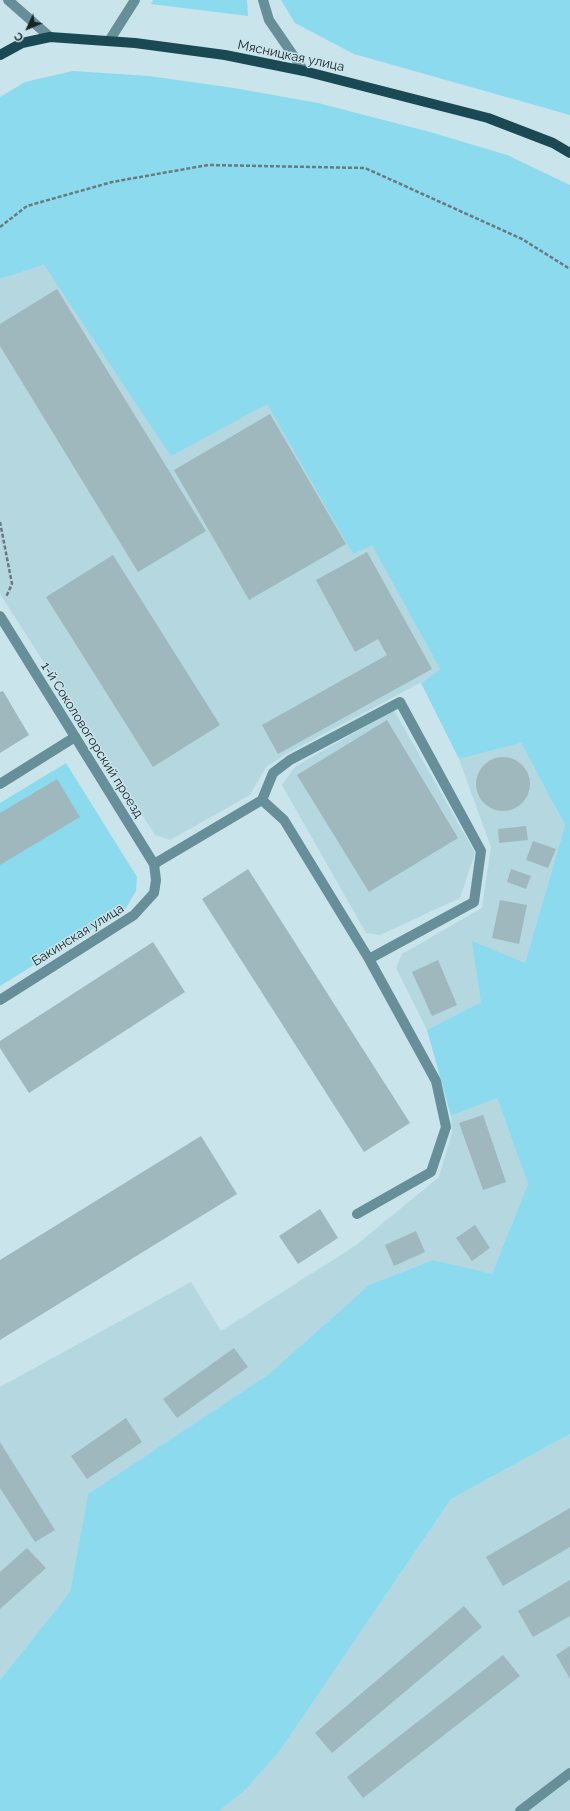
<!DOCTYPE html>
<html>
<head>
<meta charset="utf-8">
<style>
  body { margin:0 }
  #map { position:relative; width:570px; height:1811px; overflow:hidden; background:#c9e4eb; font-family:Raleway,sans-serif }
  canvas { display:block }
  .north { position:absolute; left:8px; top:8px; width:40px; height:40px; -webkit-text-stroke:3px #c9e4eb; paint-order:stroke; rotate:226deg; font-size:11px; font-weight:700; line-height:16px; text-align:center; color:#192326 }
  .north::after { content:''; display:block; margin:auto; width:14px; height:18px; background:#192326; clip-path:polygon(50% 0,100% 100%,50% 72%,0 100%) }
</style>
</head>
<body>
<div id="map">
<canvas width="570" height="1811"></canvas>
<div class="north">С</div>
</div>
<script>
const ctx = document.querySelector('canvas').getContext('2d');
ctx.lineJoin = 'round';
function paint(path, color) { ctx.fillStyle = color; ctx.fill(path, 'evenodd'); }
function trace(path, color, width, dash) { ctx.strokeStyle = color; ctx.lineWidth = width; ctx.lineCap = dash ? 'butt' : 'round'; ctx.setLineDash(dash || []); ctx.stroke(path); }
function label(font, color, halo, rows, align = 'center') {
  ctx.font = font + ' Raleway,sans-serif'; ctx.lineWidth = 3; ctx.setLineDash([]); ctx.textBaseline = 'middle'; ctx.strokeStyle = halo; ctx.fillStyle = color; for (const [text, x, y, turn = 0] of rows) {
    ctx.save(); ctx.translate(x, y); ctx.rotate((+turn || 0) * Math.PI / 180); ctx.textAlign = isNaN(turn) ? turn : align; if (halo) ctx.strokeText(text, 0, 0); ctx.fillText(text, 0, 0); ctx.restore();
  }
}
const built = new Path2D(`
  M44,265L171,455L267,403L353,553L372,544L440,669L420,683L286,754L266,767L250,795L170,840L155,835L0,594V279Z
  M394,710L475,853L460,898L380,935L366,933L282,785L296,766Z
  M521,743L565,825L525,963L481,1002L427,1030L396,968L402,954L482,908L491,847L459,759Z
  M497,1098L528,1184L492,1275L433,1260L369,1285L269,1374L88,1494L70,1592L0,1680V1387L191,1282L221,1331L355,1246L439,1177L452,1133L451,1116Z
  M570,1434V1811H219L243,1792L279,1752L451,1499Z`);
const green = new Path2D(`
  M153,0H247L248,16L151,4Z
  M281,0H570V115L354,54L295,23Z
  M73,71L149,76L234,88L318,103L430,132L507,155L570,185V1434L451,1499L279,1752L243,1792L219,1811H0V1680L70,1592L88,1494L269,1374L369,1285L433,1260L492,1274L528,1184L497,1098L451,1116L427,1030L481,1002L472,941L525,963L565,825L521,743L459,759L421,683L440,669L372,545L353,554L267,404L171,456L44,265L0,279V97L25,82Z
  M66,763L137,877L136,891L126,908L0,986V803Z`);
const building = new Path2D(`
  M57,289L206,531L138,572L0,346V324Z
  M270,414L346,544L249,600L174,470Z
  M367,552L432,669L278,754L262,725L387,655L378,639L355,652L316,580Z
  M113,555L220,725L153,767L46,597Z
  M3,691L29,735L0,753V692Z
  M387,720L458,838L369,892L297,775Z
  M476 784a27 27 0 1 1 54 0a27 27 0 1 1-54 0Z
  M57,779L80,817L0,865V813Z
  M526,826L528,840L499,843L498,829Z
  M533,841L556,849L548,868L526,860Z
  M248,869L410,1123L364,1152L202,899Z
  M511,869L531,876L526,889L507,882Z
  M500,900L527,905L519,944L492,938Z
  M153,942L185,992L29,1093L0,1048V1041Z
  M438,960L457,1005L432,1016L412,972Z
  M483,1115L506,1182L483,1190L459,1123Z
  M201,1136L237,1194L0,1340V1260Z
  M320,1209L338,1238L298,1264L279,1236Z
  M475,1225L490,1248L472,1261L456,1238Z
  M416,1231L425,1252L394,1266L385,1245Z
  M234,1348L248,1367L177,1418L163,1399Z
  M126,1418L142,1442L87,1479L71,1456Z
  M0,1442L55,1530L35,1542L0,1488Z
  M570,1508V1547L503,1586L486,1557Z
  M27,1548L46,1568L0,1609V1572Z
  M570,1580V1616L533,1637L518,1611Z
  M464,1606L482,1627L332,1753L315,1733Z
  M570,1646V1679L556,1655Z
  M503,1655L520,1676L363,1798L347,1777Z`);
const path = new Path2D(`
  M0,227L27,206L112,182L208,165L365,168L522,239L570,269
  M0,522L12,584L6,597`);
const service = new Path2D(`
  M8,0L50,37
  M263,0L269,20L304,71
  M109,41L135,0
  M0,784L75,737
  M262,800L273,773L290,760L400,702L481,851L474,902L369,959
  M154,864L262,800L284,820L369,959L436,1081L446,1127L431,1172L357,1214`);
const minor = new Path2D(`
  M0,616L154,864L156,880L154,893L134,915L0,1000
  M520,1811L570,1773`);
const primary = new Path2D(`
  M0,55L22,43L50,37L135,43L225,55L304,71L488,118L553,143L570,153`);
const streetNames = [
  ["Мясницкая улица",291,56,12],
  ["1-й Соколовогорский проезд",92,740,58],
  ["Бакинская улица",78,935,-32]
];
paint(built, '#b4d7e0');
paint(green, '#8cdaee');
paint(building, '#9eb8be');
trace(path, '#687a7f', 2.5, [4, 2]);
trace(service, '#678f99', 10);
trace(minor, '#678f99', 10);
trace(primary, '#1a4954', 10);
label('13px', '#192326', '#c9e4eb', streetNames);
</script>
</body>
</html>
